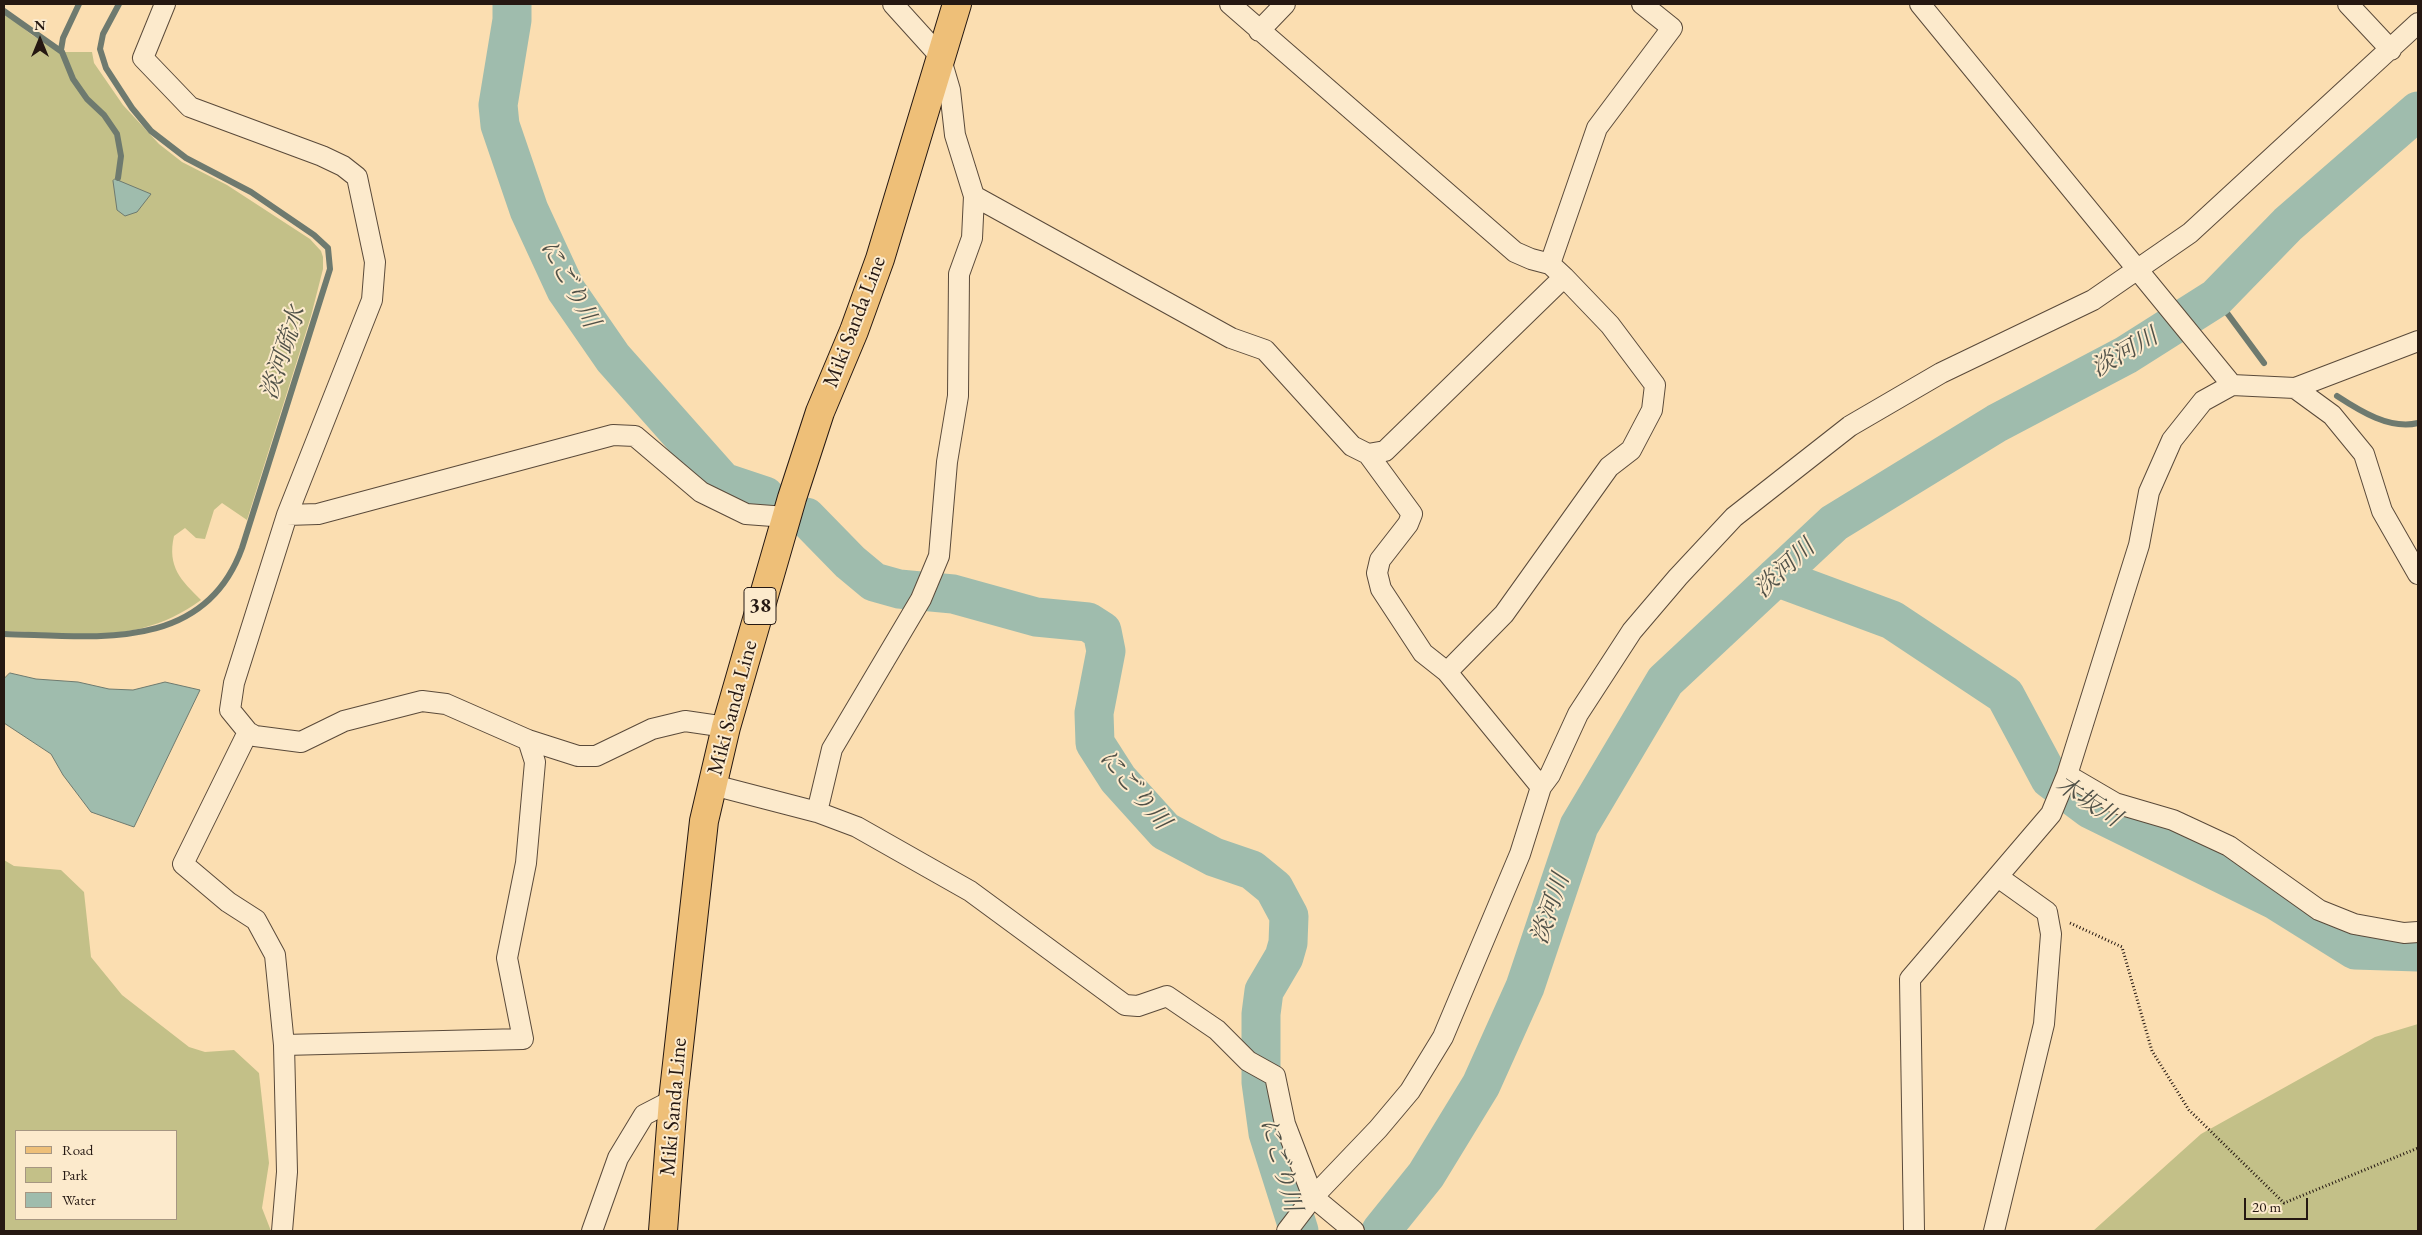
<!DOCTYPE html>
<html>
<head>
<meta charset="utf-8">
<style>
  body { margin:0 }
  #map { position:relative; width:2422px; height:1235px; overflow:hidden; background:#fbdeb1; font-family:"EB Garamond",serif }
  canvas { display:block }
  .frame { position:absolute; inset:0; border:5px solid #251812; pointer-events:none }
  .legend { position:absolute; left:15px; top:1130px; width:162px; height:90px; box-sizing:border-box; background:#fceacc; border:1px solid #a69682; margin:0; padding:6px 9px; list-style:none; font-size:15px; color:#251812 }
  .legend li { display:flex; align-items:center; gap:10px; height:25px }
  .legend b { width:25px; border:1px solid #a69682 }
  .north { position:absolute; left:15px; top:15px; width:50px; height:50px; -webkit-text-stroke:4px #fceacc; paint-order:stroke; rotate:0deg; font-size:14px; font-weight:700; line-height:20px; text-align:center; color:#251812 }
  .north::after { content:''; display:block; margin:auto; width:18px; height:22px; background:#251812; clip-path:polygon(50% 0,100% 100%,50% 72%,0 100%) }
  .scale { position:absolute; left:2244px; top:1198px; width:64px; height:22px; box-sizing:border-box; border:2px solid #251812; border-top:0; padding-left:6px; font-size:15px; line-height:18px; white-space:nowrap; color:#251812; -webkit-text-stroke:4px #fceacc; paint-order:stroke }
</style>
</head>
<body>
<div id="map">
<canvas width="2422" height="1235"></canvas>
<div class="frame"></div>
<ul class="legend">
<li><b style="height:6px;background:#eebf78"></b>Road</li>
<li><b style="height:14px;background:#c3c088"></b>Park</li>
<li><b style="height:14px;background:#9fbcad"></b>Water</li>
</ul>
<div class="north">N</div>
<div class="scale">20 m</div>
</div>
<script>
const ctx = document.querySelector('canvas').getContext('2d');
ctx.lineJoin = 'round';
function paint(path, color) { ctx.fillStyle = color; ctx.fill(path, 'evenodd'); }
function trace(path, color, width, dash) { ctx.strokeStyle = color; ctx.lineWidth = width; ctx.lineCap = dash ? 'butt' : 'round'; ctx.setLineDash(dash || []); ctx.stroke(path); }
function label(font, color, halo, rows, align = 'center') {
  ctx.font = font + ' "EB Garamond","Noto Serif JP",serif'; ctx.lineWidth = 4; ctx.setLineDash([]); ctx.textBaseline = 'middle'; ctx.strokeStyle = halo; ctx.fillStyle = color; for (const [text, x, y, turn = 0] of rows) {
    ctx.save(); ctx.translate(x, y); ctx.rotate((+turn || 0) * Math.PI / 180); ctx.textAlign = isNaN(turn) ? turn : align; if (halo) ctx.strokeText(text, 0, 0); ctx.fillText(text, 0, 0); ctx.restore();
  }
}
const green = new Path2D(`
  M4,13L32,35L60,52H92L94,63L123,105L159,144L182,162L227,185L310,239L321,251L323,257V269L311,316L247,520L222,503L214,510L205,539L196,538L185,528L174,536C167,567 181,580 201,600C139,646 76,633 4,631Z
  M4,860L14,866L61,870L84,892L91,957L122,995L189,1047L205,1052L234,1050L259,1073L269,1163L262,1208L271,1231H4ZM16,1131H176V1219H16Z
  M2418,1024V1231H2093L2201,1134L2375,1037Z`);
const water = new Path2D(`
  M115,179L151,194L137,212L125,216L117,210L113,181Z
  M10,673L36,679L78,682L109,689L133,690L165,682L200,690L134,827L91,812L63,775L51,754L4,723V679Z`);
const stream = new Path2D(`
  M4,11L62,52L73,79L87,99L104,115L117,134L121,156L118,178
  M61,50L63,38L79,4
  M2216,298L2264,363
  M2337,396C2360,411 2390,430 2418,423
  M4,634C93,636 204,654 242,548L330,269L328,248L314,235L251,192L186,158L151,131L132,108L106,68L100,49L103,34L119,4`);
const river = new Path2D(`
  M512,4V20L498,105L500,125L529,210L566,290L613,358L723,482L765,496
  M806,517L850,562L874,582L899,589L953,594L1036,617L1088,622L1102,631L1106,651L1094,713L1095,743L1118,779L1165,831L1214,857L1252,870L1274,888L1289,916L1288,943L1284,957L1264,991L1261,1014V1082L1268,1133L1299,1231
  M1776,577L1892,620L2005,695L2050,779L2090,809L2275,900L2355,950L2418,952
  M1381,1231L1426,1175L1481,1085L1525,987L1579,826L1665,681L1834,523L1997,423L2126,355L2216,298L2288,224L2418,111`);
const path = new Path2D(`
  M2070,923L2122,947L2152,1051L2189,1110L2284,1203L2418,1148`);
const minor = new Path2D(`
  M165,4L143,58L190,107L322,156L343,166L357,177L375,262L372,300L287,515L234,683L230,710L248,732L255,736L301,742L344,721L422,701L446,704L528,740L578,756H596L652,729L685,721L726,727
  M1230,4L1515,252L1531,259L1550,264
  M1920,4L2232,385L2295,388L2418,341
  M2348,4L2391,50
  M1259,31L1285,4
  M974,196L1231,338L1265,350L1352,446L1368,454L1385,451L1564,277L1550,264L1597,128L1672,28L1642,4
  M2295,388L2332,415L2364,454L2382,511L2418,574
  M1368,454L1412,514L1408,524L1380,560L1377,573L1381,589L1423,653L1447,672L1541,787
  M287,515L318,514L613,435L635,436L701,492L746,514L786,517
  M1447,672L1504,614L1609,467L1631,450L1652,410L1655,385L1610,325L1564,277
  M248,732L183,864L228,902L256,920L275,955L284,1045L287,1172L282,1231
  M2067,775L2115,803L2173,820L2229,846L2319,910L2354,924L2404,933L2418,932
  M713,785L817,812L857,827L970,891L1125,1005L1138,1006L1167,996L1217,1030L1248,1061L1275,1076L1285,1124L1313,1197L1354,1231
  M817,812L832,749L921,599L939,556L947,462L958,396L959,274L972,238L974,196L955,135L950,90L940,56L893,4
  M284,1045L523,1039L507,958L526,863L535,762L528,740
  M592,1231L618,1158L644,1115L673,1100
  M1287,1231L1313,1197L1378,1129L1410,1091L1443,1037L1520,854L1541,787L1550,775L1578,714L1632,631L1678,577L1734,517L1850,426L1941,373L2093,300L2190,233L2418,23
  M1914,1231L1910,979L2051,814L2067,775L2139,545L2149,492L2172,440L2203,401L2232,385
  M1994,1231L2044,1024L2051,934L2047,912L1998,877`);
const primary = new Path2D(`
  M663,1231L673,1100L704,821L726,727L792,498L820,412L854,331L880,259L957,4`);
const shields = [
  [760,606,32]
];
const shieldNames = [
  ["38",760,606]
];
const streetNames = [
  ["Miki Sanda Line",855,322,-69],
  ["Miki Sanda Line",733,708,-75],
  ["Miki Sanda Line",674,1107,-85]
];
const waterNames = [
  ["にごり川",569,284,61],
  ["淡河疏水",284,353,-72],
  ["淡河川",2125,353,-30],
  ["淡河川",1785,569,-43],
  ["にごり川",1134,790,50],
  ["木坂川",2088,802,33],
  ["淡河川",1551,909,-71],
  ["にごり川",1280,1165,74]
];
paint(green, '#c3c088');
paint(water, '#9fbcad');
trace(water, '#6e7a6f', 1);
trace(stream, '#6e7a6f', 6);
trace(river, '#9fbcad', 39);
trace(minor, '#5a4a3a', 22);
trace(primary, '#251812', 30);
trace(path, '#251812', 3, [1, 2.5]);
trace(minor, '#fceacc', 20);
trace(primary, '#eebf78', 28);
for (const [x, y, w] of shields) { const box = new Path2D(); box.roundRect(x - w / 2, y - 18.5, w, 37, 4); ctx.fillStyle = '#fceacc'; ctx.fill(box); trace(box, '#251812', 1); }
label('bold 21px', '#251812', null, shieldNames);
label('22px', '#251812', '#fceacc', streetNames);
label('italic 24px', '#505148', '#fceacc', waterNames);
</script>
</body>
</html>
